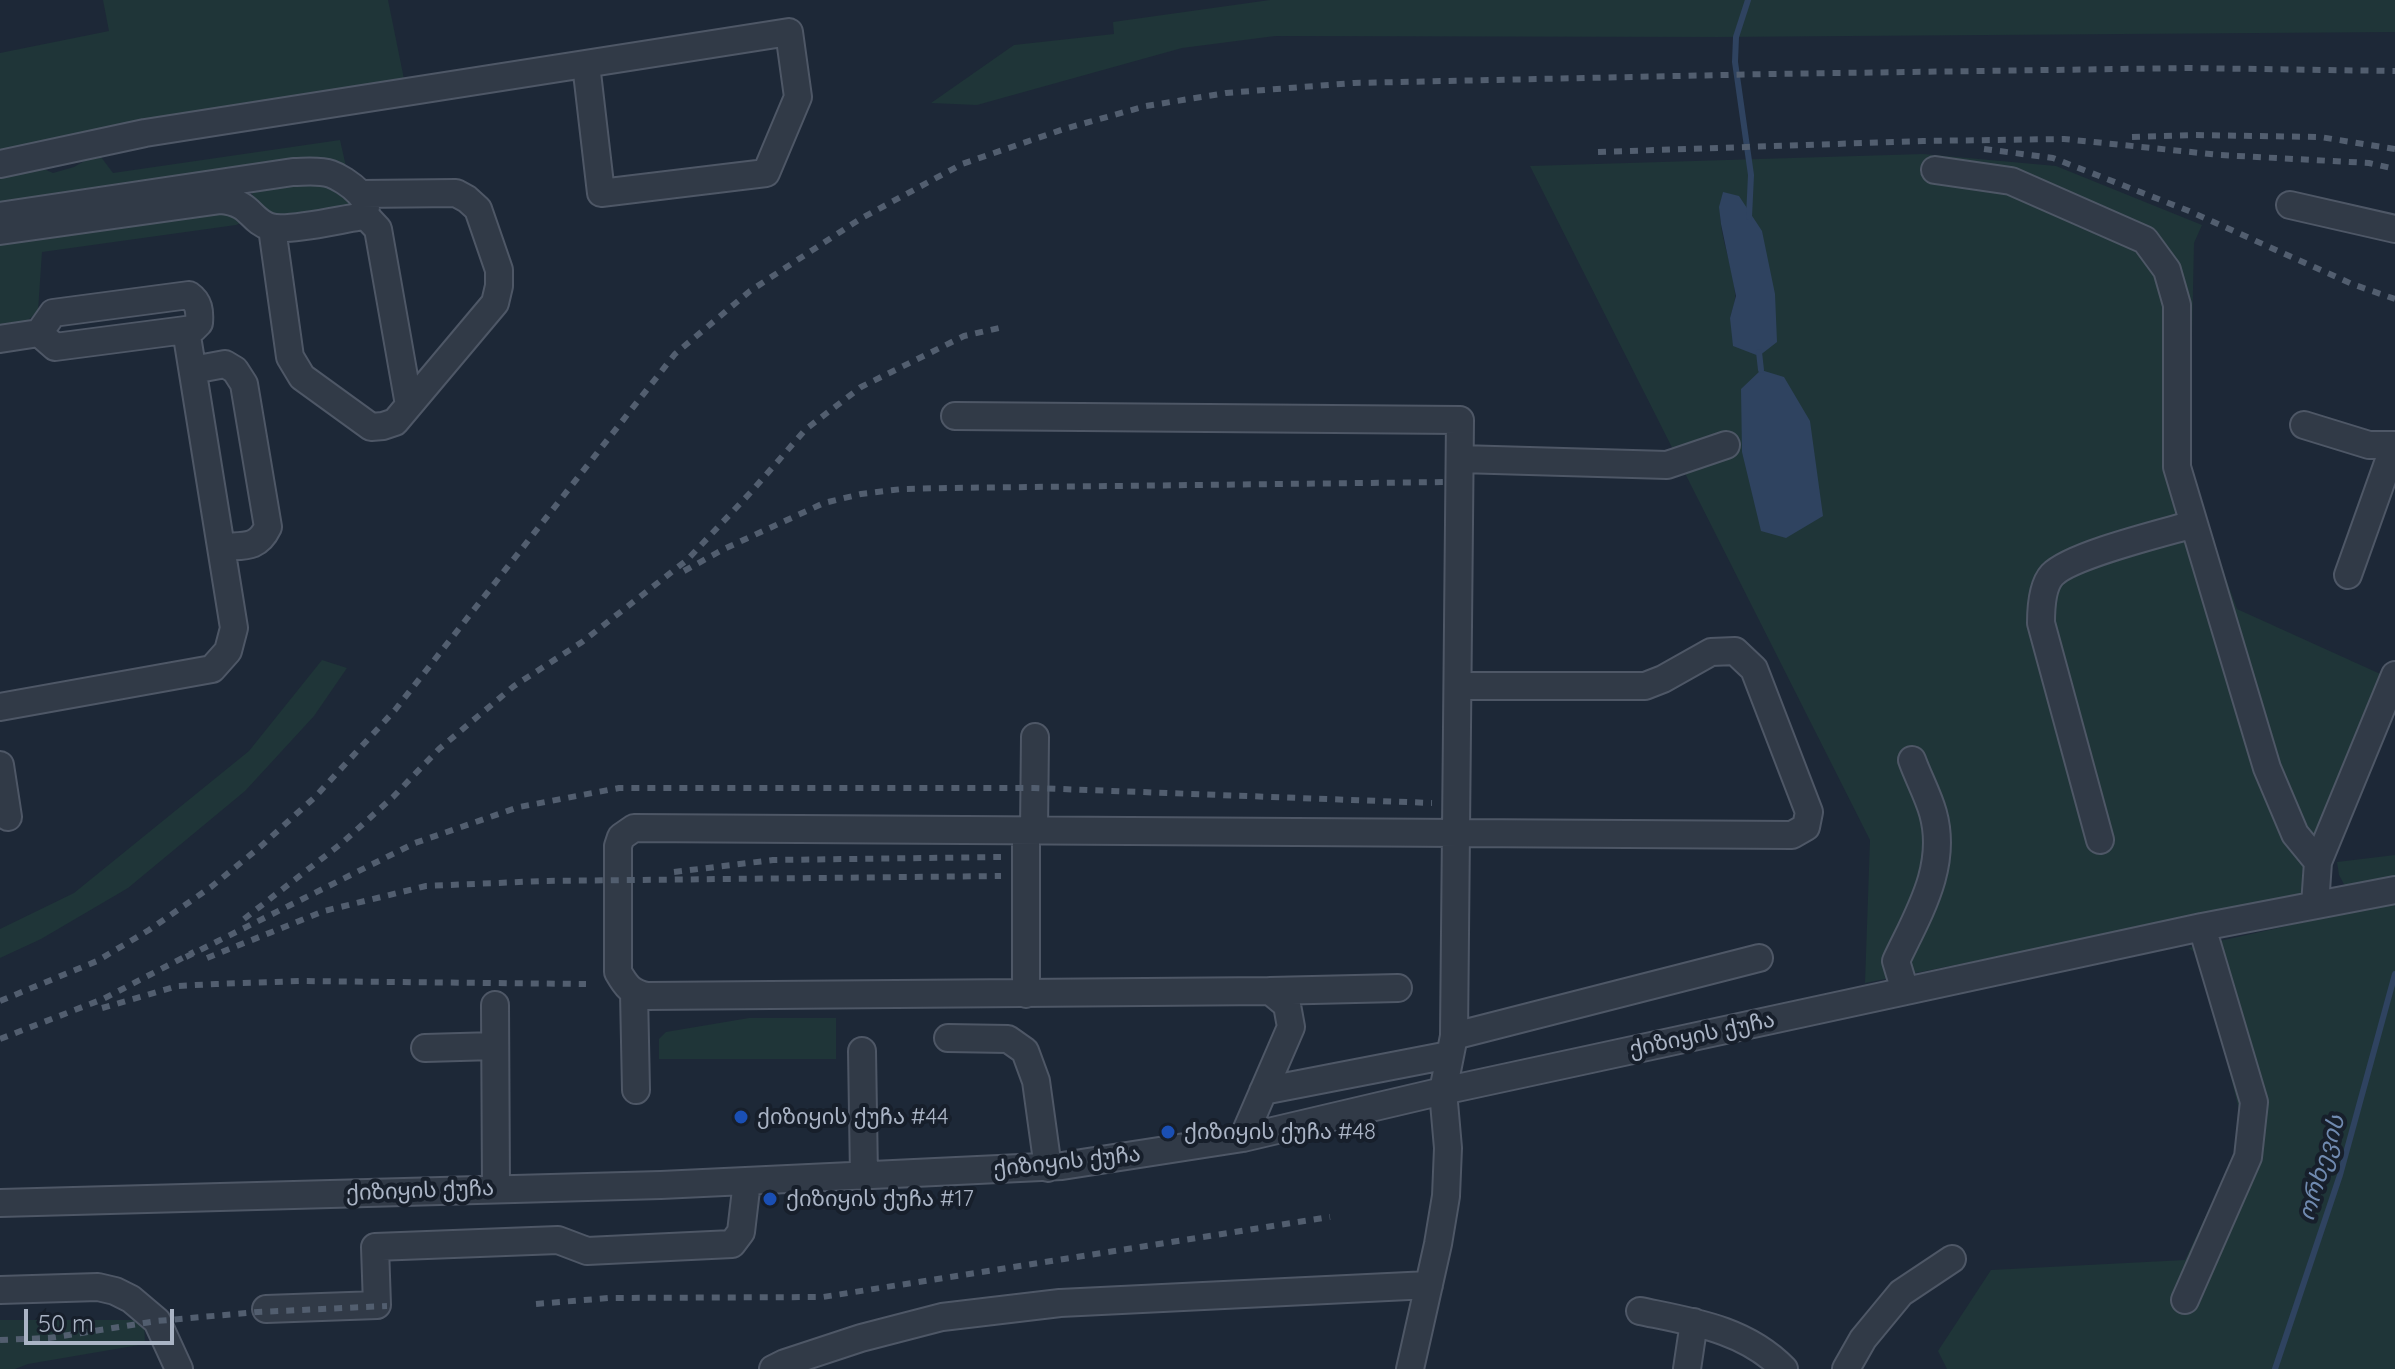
<!DOCTYPE html>
<html>
<head>
<meta charset="utf-8">
<style>
  body { margin:0 }
  #map { position:relative; width:2395px; height:1369px; overflow:hidden; background:#1d2837; font-family:Quicksand,sans-serif }
  canvas { display:block }
  .scale { position:absolute; left:24px; top:1309px; width:150px; height:36px; box-sizing:border-box; border:4px solid #aab4c5; border-top:0; padding-left:10px; font-size:24px; line-height:28px; white-space:nowrap; color:#aab4c5; -webkit-text-stroke:6px #171f2b; paint-order:stroke }
</style>
</head>
<body>
<div id="map">
<canvas width="2395" height="1369"></canvas>
<div class="scale">50 m</div>
</div>
<script>
const ctx = document.querySelector('canvas').getContext('2d');
ctx.lineJoin = 'round';
function paint(path, color) { ctx.fillStyle = color; ctx.fill(path, 'evenodd'); }
function trace(path, color, width, dash) { ctx.strokeStyle = color; ctx.lineWidth = width; ctx.lineCap = dash ? 'butt' : 'round'; ctx.setLineDash(dash || []); ctx.stroke(path); }
function label(font, color, halo, rows, align = 'center') {
  ctx.font = font + ' Quicksand,"Noto Sans Georgian",sans-serif'; ctx.lineWidth = 8; ctx.setLineDash([]); ctx.textBaseline = 'middle'; ctx.strokeStyle = halo; ctx.fillStyle = color; for (const [text, x, y, turn = 0] of rows) {
    ctx.save(); ctx.translate(x, y); ctx.rotate((+turn || 0) * Math.PI / 180); ctx.textAlign = isNaN(turn) ? turn : align; if (halo) ctx.strokeText(text, 0, 0); ctx.fillText(text, 0, 0); ctx.restore();
  }
}
const green = new Path2D(`
  M103,0H388L405,84L0,154V53L109,31Z
  M1270,0H2395V32L1717,37L1275,36L1182,48L977,105L931,103L1014,45L1114,34L1113,22Z
  M340,140L347,171L0,211V169L30,163L53,173L74,167L98,153L113,173Z
  M1923,154L2056,166L2202,225L2194,243L2189,476L2237,609L2387,677L2319,845L2302,873L2303,896L1865,983L1870,840L1530,166ZM1723,193L1759,356L1730,318C1732,311 1736,301 1735,293C1733,260 1713,226 1723,193Z
  M305,181L325,185L349,202L350,208L269,218L252,194V189Z
  M234,211L241,223L236,225L42,252L38,311L25,323L0,326V237Z
  M322,660L347,668L314,716L245,791L128,888L41,939L0,958V929L74,893L249,751Z
  M2395,855V876L2345,886L2339,875L2337,862Z
  M2395,902V1369H1947L1938,1351L1991,1270L2185,1260L2235,1154L2239,1110L2201,956L2188,948Z
  M749,1018H836V1059H659V1039L666,1032Z
  M0,1320H144L145,1344L28,1364L15,1369H0Z`);
const water = new Path2D(`
  M1723,192L1739,196L1762,231L1775,294L1777,342L1759,356L1733,346L1730,318L1736,296L1721,224L1719,207Z
  M1761,370L1784,377L1810,421L1823,516L1786,538L1761,531L1742,452L1741,389Z`);
const stream = new Path2D(`
  M1748,0L1736,37L1735,62L1751,175L1749,217
  M1759,352L1761,370
  M2275,1369L2340,1175L2395,974`);
const minor = new Path2D(`
  M0,164L145,133L789,32L798,97L766,173L601,193L586,64
  M1935,170L2011,181L2145,240L2167,270L2177,305V467L2267,768L2295,834L2318,862
  M2290,205L2395,229
  M364,214L378,229L409,405
  M0,216L293,172C305,172 319,170 331,174C345,179 382,204 358,217C338,220 287,232 270,227C249,220 252,203 221,200L0,231
  M272,228L290,357L302,377L371,427L383,426L395,422L495,303L499,286V270L478,209L467,199L456,193L361,194
  M0,339L39,333L55,347L193,329L199,323C200,311 199,302 189,295L53,313L39,333
  M193,370L225,364L235,370L244,384L268,527C257,550 243,545 221,547
  M955,416L1460,420L1454,1036L1443,1091L1448,1148L1446,1196L1438,1244L1410,1369
  M2304,425L2369,445H2395
  M1460,459L1667,465L1726,445
  M2348,575L2394,446
  M0,707L212,669L228,651L234,628L186,330
  M0,765L8,817
  M1026,831V994
  M1034,831L1035,737
  M2100,840L2041,623C2041,609 2042,586 2052,575C2071,555 2163,533 2194,524
  M2315,905L2318,862L2395,675
  M1270,991L1398,988
  M1905,991L1896,961C1918,914 1948,867 1933,813C1928,795 1918,777 1912,760
  M634,993L636,1090
  M495,1005L496,1189
  M1454,1036L1759,958
  M948,1038L1008,1039L1025,1051L1036,1081L1048,1168
  M425,1048L495,1046
  M862,1051L864,1176
  M1263,1091L1449,1055
  M1243,1138L1291,1027L1287,1005L1270,991L647,996C631,993 626,986 618,972V846L621,837L634,828L1792,835L1806,827L1809,812L1754,669L1735,651L1711,652L1663,679L1645,686H1458
  M0,1203L661,1185L1062,1166L1243,1138L1443,1091L2202,927L2395,890
  M0,1290L98,1287L115,1291L131,1299L157,1321L179,1369
  M2185,1300L2248,1157L2254,1102L2202,927
  M266,1309L377,1305L375,1247L558,1240L587,1251L732,1244L741,1232L747,1181
  M1640,1311C1693,1322 1745,1329 1784,1369
  M773,1369L785,1363L861,1338L942,1317L1060,1303L1429,1285
  M1687,1369L1694,1322
  M1846,1369L1863,1339L1901,1293L1952,1259`);
const rail = new Path2D(`
  M2132,137L2193,135L2320,137L2395,149
  M1984,149L2053,158L2189,211L2352,284L2395,299
  M1598,152L1923,141L2064,139L2220,155L2369,163L2395,169
  M684,571L724,549L824,503L861,494L902,489L947,488L1447,482
  M674,872L773,860L1001,857
  M244,919L342,843L393,797L439,749L514,686L582,642L687,560L751,492L806,429L861,387L964,336L999,328
  M186,957L415,843L519,807L619,788H1034L1432,803
  M207,958L324,911L426,886L543,881L1001,876
  M0,1001L97,961L149,930L211,887L260,847L315,797L395,710L675,354L750,291L860,219L962,164L1064,129L1146,106L1226,93L1354,83L1769,74L2189,68L2395,71
  M102,1008L178,986L216,984L301,981L586,984
  M0,1039L103,999L194,952
  M536,1304L609,1298L823,1297L1330,1217
  M0,1340L49,1338L157,1321L258,1312L387,1306`);
const markers = [
  [741,1117,8,"#1a4fb4"],
  [1168,1132,8,"#1a4fb4"],
  [770,1199,8,"#1a4fb4"]
];
const streetNames = [
  ["ქიზიყის ქუჩა",1702,1035,-12],
  ["ქიზიყის ქუჩა",1067,1162,-6],
  ["ქიზიყის ქუჩა",420,1191,-2]
];
const poiNames = [
  ["ქიზიყის ქუჩა #44",757,1117],
  ["ქიზიყის ქუჩა #48",1184,1132],
  ["ქიზიყის ქუჩა #17",786,1199]
];
const waterNames = [
  ["ორხევის",2322,1168,-73]
];
paint(green, '#1f3538');
paint(water, '#2f4360');
trace(stream, '#2f4360', 6);
trace(minor, '#4e5766', 30);
trace(minor, '#313a47', 26);
trace(rail, '#525e6f', 6, [8, 8]);
for (const [x, y, r, color] of markers) { const dot = new Path2D(); dot.arc(x, y, r, 0, 2 * Math.PI); ctx.fillStyle = color; ctx.fill(dot); trace(dot, '#171f2b', 3); }
label('22px', '#aab4c5', '#171f2b', streetNames);
label('22px', '#aab4c5', '#171f2b', poiNames, 'left');
label('italic 24px', '#708ab0', '#171f2b', waterNames);
</script>
</body>
</html>
